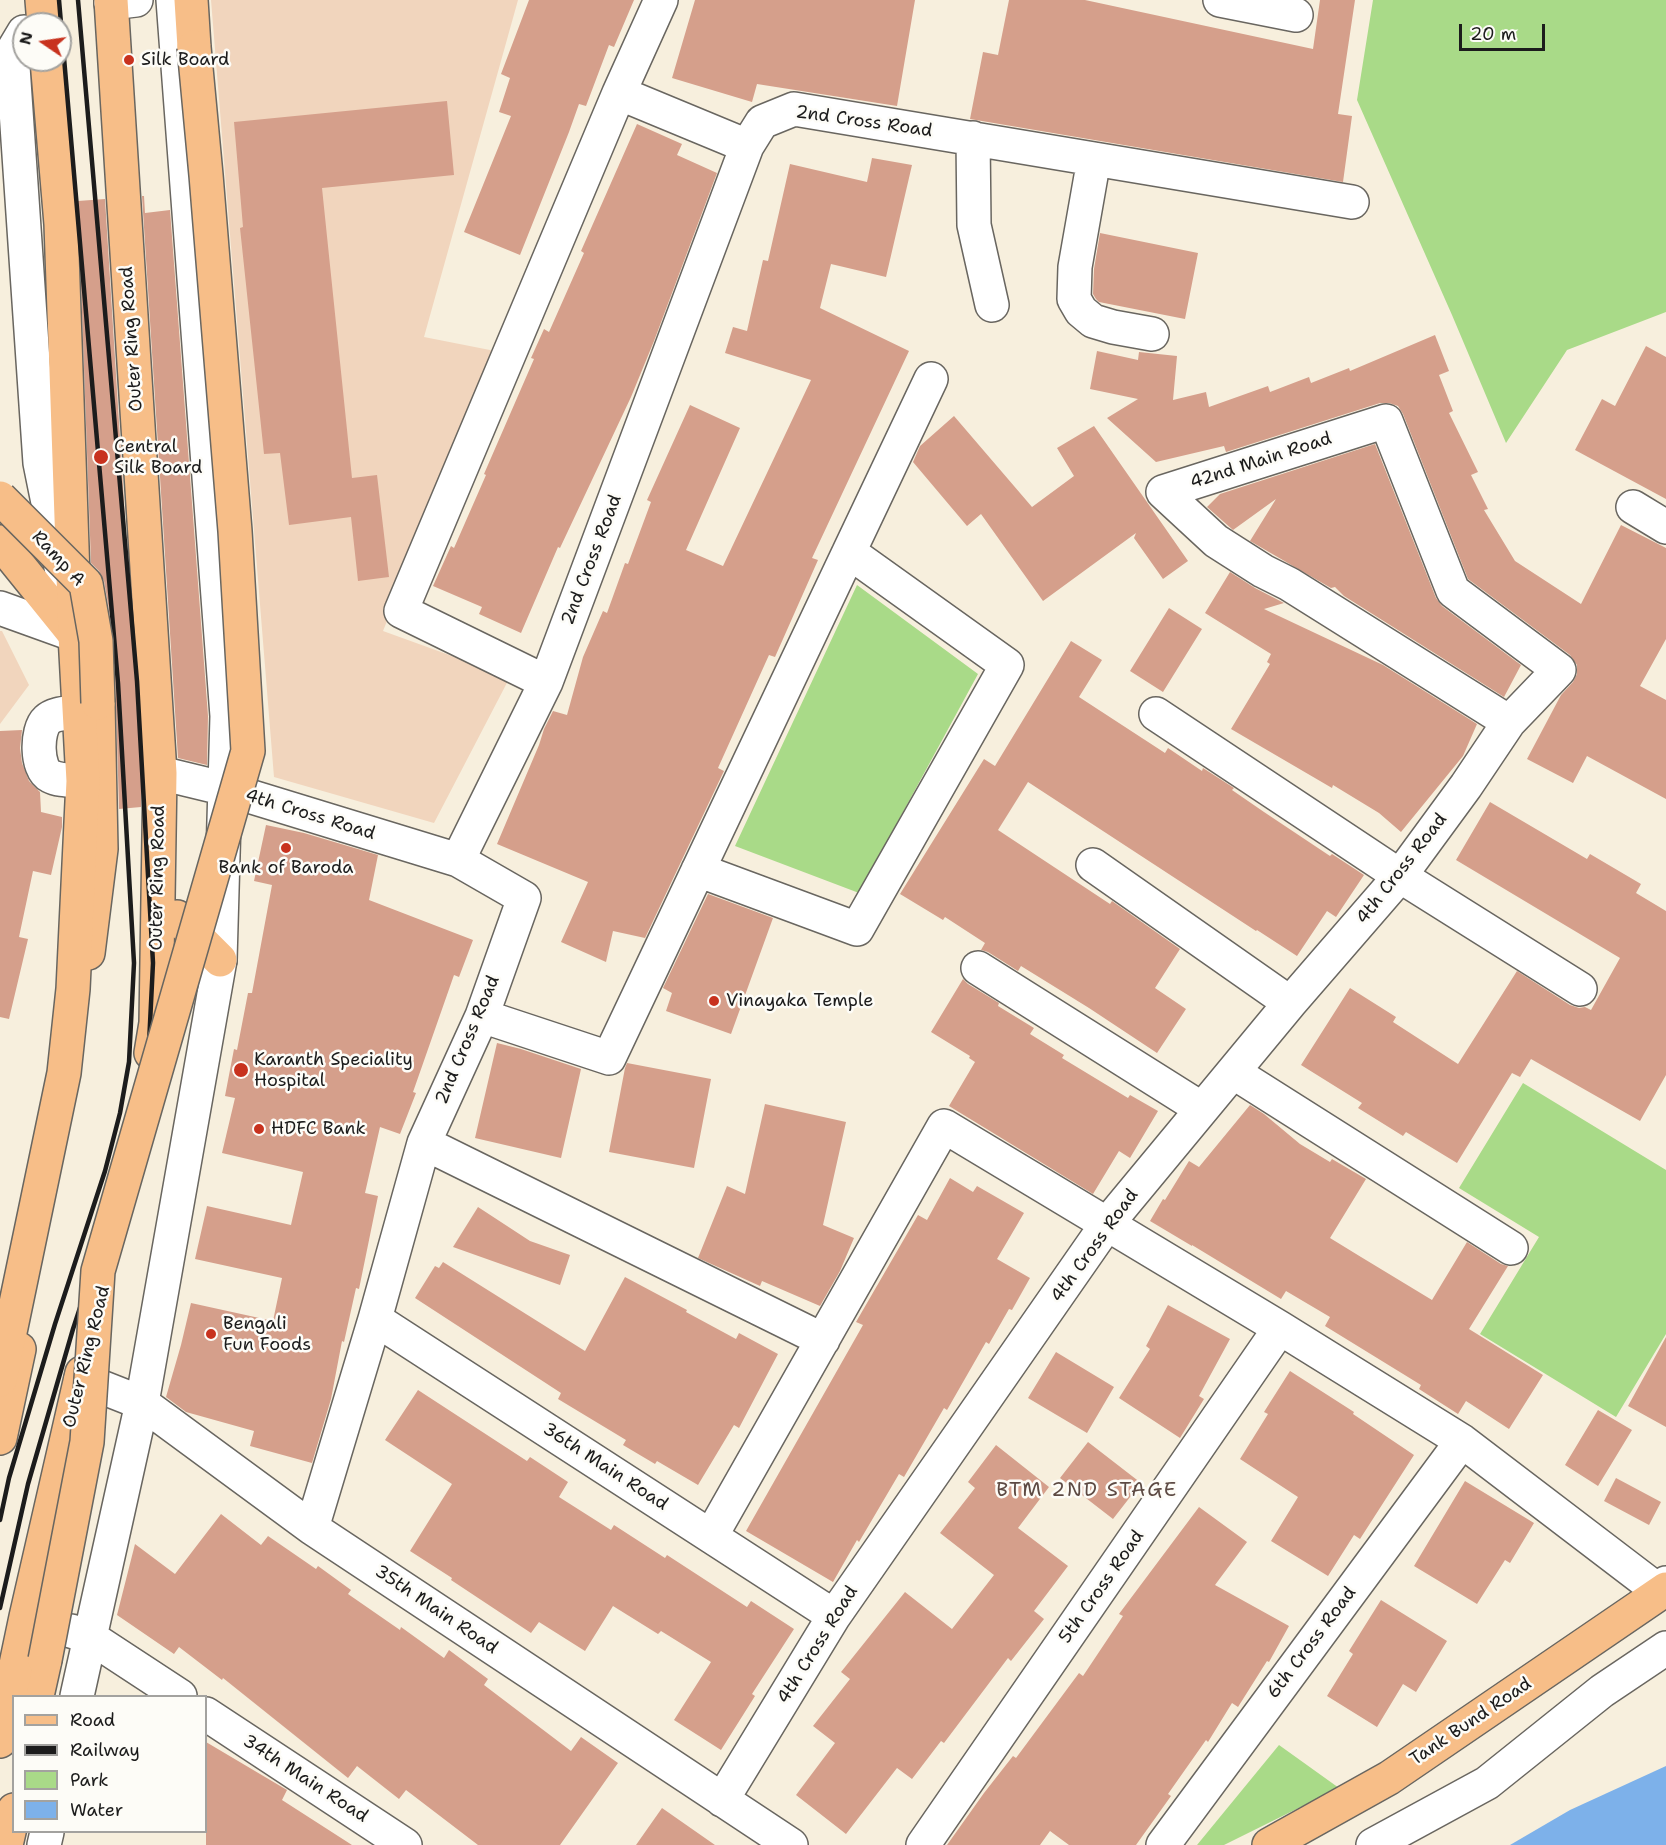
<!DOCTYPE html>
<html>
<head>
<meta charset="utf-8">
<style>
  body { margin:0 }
  #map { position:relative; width:1666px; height:1845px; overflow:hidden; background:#f7efdd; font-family:"Shantell Sans",sans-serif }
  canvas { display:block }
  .legend { position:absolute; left:12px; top:1695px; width:195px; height:138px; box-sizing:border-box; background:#fdfcf7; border:2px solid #a3a29f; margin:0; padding:8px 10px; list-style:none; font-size:18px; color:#1c1c1c }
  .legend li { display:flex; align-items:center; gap:12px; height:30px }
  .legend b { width:30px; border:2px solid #a3a29f }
  .north { position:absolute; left:12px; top:12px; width:60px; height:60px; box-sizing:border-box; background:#fdfcf7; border:2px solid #a3a29f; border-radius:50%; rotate:283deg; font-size:16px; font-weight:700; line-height:24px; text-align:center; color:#1c1c1c }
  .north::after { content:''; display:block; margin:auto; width:21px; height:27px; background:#c8321e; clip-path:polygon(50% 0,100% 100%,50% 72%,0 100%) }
  .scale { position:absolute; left:1459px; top:24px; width:86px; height:27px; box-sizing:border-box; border:3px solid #1c1c1c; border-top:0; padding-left:8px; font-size:18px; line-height:21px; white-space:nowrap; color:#1c1c1c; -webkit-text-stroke:4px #fdfcf7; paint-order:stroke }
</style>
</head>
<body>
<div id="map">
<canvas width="1666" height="1845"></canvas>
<ul class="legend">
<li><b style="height:8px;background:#f7be88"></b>Road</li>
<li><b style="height:8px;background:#1c1c1c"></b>Railway</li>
<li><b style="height:16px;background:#a9da88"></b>Park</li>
<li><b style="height:16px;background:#7db1ea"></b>Water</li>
</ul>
<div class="north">N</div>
<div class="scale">20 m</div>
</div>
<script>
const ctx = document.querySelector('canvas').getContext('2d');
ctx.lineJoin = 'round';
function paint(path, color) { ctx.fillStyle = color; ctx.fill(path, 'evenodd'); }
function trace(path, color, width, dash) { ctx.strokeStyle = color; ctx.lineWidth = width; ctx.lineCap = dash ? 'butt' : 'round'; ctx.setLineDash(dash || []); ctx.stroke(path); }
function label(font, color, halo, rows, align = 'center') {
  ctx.font = font + ' "Shantell Sans",sans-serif'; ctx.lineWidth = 5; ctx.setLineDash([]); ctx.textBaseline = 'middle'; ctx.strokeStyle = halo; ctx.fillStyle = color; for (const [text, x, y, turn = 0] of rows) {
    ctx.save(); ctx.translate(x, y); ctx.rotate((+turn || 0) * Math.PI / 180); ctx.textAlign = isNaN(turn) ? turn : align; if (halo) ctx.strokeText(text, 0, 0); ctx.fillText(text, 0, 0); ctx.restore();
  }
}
const built = new Path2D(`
  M211,0H518L424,337L495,351L383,631L510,677L434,823L274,777Z
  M0,631H2L29,685L0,724Z`);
const green = new Path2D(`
  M1373,0H1666V312L1567,350L1506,443L1452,315L1357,100Z
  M857,585L978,674L859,893L735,846Z
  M1523,1083L1666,1170V1334L1616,1417L1480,1334L1539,1237L1459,1188Z
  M1279,1745L1339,1788L1224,1845H1197Z`);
const water = new Path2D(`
  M1666,1766V1845H1510L1570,1810Z`);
const building = new Path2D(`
  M529,0H634L614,47L609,45L586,106L579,104L569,132L520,255L464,232L511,116L499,112L510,78L501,74Z
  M695,0H915L897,106L757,84L752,102L672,78Z
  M1009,0H1085L1313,49L1320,0H1355L1338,114L1352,116L1343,182L970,119L983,52L998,55Z
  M447,101L454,175L322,188L352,478L377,475L389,577L358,581L351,517L289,525L280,453L264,454L240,228L243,227L234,122Z
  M637,124L682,144L677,155L717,173L654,341L631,397L560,548L558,547L521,633L479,614L482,607L433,586L451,546L454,548L486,475L484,474L534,359L531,358L544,329L549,332L584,253L581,251Z
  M872,158L912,165L886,277L831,264L820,308L909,351L812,558L818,560L775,657L769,655L718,768L724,771L723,773L645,938L613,931L606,962L561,942L588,882L497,844L539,745L544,729L553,711L567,715L583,657L603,611L607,613L625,563L628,564L651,502L647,500L690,405L740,428L686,550L723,566L811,380L725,353L733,327L747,331L763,260L768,261L790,164L867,182Z
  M142,196H144L145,213L170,210L208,716L207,765L178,758Z
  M105,199L141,773V807L119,809L114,638L104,581L99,571L91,563L78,201Z
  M1100,233L1198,253L1185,319L1099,302L1096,299L1093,294L1094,269Z
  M1435,335L1449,371L1439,375L1453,411L1449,413L1478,472L1471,475L1488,509L1484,510L1515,561L1581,604L1621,525L1666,548V639L1640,686L1666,700V799L1587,756L1573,783L1527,759L1561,695L1573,682L1577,674V665L1570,655L1468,579L1403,414L1398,406L1389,403H1380L1226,452L1224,446L1156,462L1107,418L1138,399L1090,389L1097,351L1138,360L1139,352L1177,356L1173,400L1206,392L1209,407L1268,386L1270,392L1309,377L1311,383L1349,368L1350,371Z
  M1646,346L1666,357V499L1575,450L1602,399L1615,406Z
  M954,416L1032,507L1074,476L1057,448L1094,426L1188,561L1163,579L1134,538L1136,533L1043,601L981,514L967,526L913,462L920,446Z
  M1375,444L1436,598L1442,606L1521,665L1504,697L1344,596L1335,587L1331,588L1250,541L1276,499L1233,530L1207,507L1220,494Z
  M1230,572L1255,588L1284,603L1264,609L1383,665L1477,724L1463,756L1401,832L1379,813L1333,785L1332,788L1231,729L1270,664L1267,662L1271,654L1205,613Z
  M1169,608L1202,629L1163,692L1130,671Z
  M1071,641L1102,660L1079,697L1165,753L1168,748L1202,771L1203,768L1234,788L1232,790L1264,812L1330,856L1332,854L1364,875L1336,917L1327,911L1297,956L1257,930L1256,931L1028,782L998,830L1110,904L1112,901L1180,949L1155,988L1186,1009L1157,1053L1089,1008L1021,966L1018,971L988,952L981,950L985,943L945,917L943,920L900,894L984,759L995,766Z
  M22,730L20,748L22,763L29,781L40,792L41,812L62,817V827L51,875L33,871L19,937L28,939L9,1019L0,1017V731Z
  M1490,802L1587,859L1590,854L1641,884L1636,893L1666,911V1075L1640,1121L1531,1059L1520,1077L1512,1073L1457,1163L1406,1132L1403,1136L1358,1108L1362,1103L1301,1065L1350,988L1396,1017L1393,1022L1458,1064L1517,971L1570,1005L1579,1008L1585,1007L1591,1010L1620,958L1456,860Z
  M266,825L304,833L378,855L369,900L473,940L459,977L454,975L413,1092L416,1093L400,1134L380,1127L365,1193L378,1196L368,1245L359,1289L356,1288L344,1342L342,1341L331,1399L312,1463L250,1446L254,1431L186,1412L166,1397L181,1345L191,1303L273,1321L282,1278L195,1259L207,1206L291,1225L303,1172L222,1153L235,1098L225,1096L234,1049L237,1050L248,993H252L272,885L254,881Z
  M708,894L773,918L731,1034L666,1011L672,993L663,988Z
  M963,979L968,984L999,1003L998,1006L1034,1028L1030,1034L1064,1055L1062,1058L1128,1098L1130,1095L1158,1111L1130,1158L1119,1151L1093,1194L949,1106L975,1062L969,1058L970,1056L931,1032Z
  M497,1043L521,1049L581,1069L561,1158L475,1138Z
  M627,1063L711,1079L694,1168L609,1152L625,1068Z
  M765,1104L846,1122L823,1225L854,1238L840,1271L820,1306L762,1281L760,1286L698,1258L727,1186L745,1194Z
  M1250,1105L1264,1114L1300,1144L1330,1162L1332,1159L1366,1179L1330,1238L1361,1257L1432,1300L1467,1242L1501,1264L1508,1266L1469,1329L1543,1375L1509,1429L1466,1401L1458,1414L1419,1389L1421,1385L1325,1326L1330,1317L1286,1291L1281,1299L1192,1245V1246L1150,1221L1163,1199L1165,1200L1189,1161L1199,1167Z
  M950,1178L973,1192L977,1186L1024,1213L997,1259L1030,1278L1012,1310L1009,1309L989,1344L986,1342L947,1410L944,1408L904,1477L899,1474L859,1542L857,1540L833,1582L746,1531L863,1325L856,1322L918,1215L927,1220Z
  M478,1207L530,1241L570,1255L560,1285L453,1247Z
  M443,1262L585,1351L625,1277L687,1310L686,1312L736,1339L739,1333L778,1354L739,1428L734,1425L698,1485L657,1461L655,1464L623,1445L626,1440L558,1399L561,1393L415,1298L435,1266L439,1268Z
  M1168,1305L1230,1339L1199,1396L1204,1399L1180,1438L1119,1398L1150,1349L1146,1346Z
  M1666,1337V1427L1628,1406Z
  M1056,1352L1114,1387L1087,1433L1028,1398Z
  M1290,1371L1354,1412L1353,1414L1414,1455L1360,1539L1354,1535L1328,1576L1271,1541L1298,1497L1240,1459L1268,1414L1264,1412Z
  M418,1390L527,1461L530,1457L568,1482L559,1497L611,1530L614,1525L665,1558L667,1555L747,1607L751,1601L794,1629L752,1694L755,1696L721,1750L674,1720L711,1662L661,1631L658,1634L613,1606L585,1651L539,1622L531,1633L451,1580L452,1578L410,1551L452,1484L385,1440Z
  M1598,1410L1632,1430L1598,1486L1565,1465Z
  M1088,1442L1141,1483L1113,1519L1060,1478Z
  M996,1445L1049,1487L1018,1528L1068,1566L1034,1611L1044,1619L1011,1661L1008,1658L944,1743L941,1741L912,1779L897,1768L846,1834L796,1795L835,1743L813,1726L850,1679L841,1672L905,1592L952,1629L994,1575L940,1533L975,1488L968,1482Z
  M1616,1478L1661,1502L1649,1525L1604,1501Z
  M1465,1481L1534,1523L1510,1563L1505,1560L1477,1604L1414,1566Z
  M1199,1507L1247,1542L1215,1585L1289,1626L1269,1662L1267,1661L1238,1707L1232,1703L1208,1742L1206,1740L1168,1794L1171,1796L1136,1845H1069L1050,1831L1040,1845H947L984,1793L1013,1756L1016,1758L1079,1673L1083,1676L1123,1616L1119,1614Z
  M221,1514L261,1545L268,1536L316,1569L318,1566L351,1590L348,1594L400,1630L401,1627L444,1658L449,1650L488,1679L484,1685L571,1751L581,1737L618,1763L560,1845H478L406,1790L399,1799L357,1766L348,1778L223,1678L222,1680L179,1647L174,1654L117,1615L135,1544L175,1574Z
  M1381,1600L1447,1641L1416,1692L1403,1684L1377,1727L1327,1696L1353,1654L1349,1651Z
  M206,1742L287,1790L282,1800L352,1845H206Z
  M662,1808L715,1845H636Z`);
const minor = new Path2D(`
  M1220,0L1296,15
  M111,3L136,0
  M24,32L12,52L40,463L62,572
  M619,93L747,146
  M973,138L974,225L992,305
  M1094,159L1075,267L1074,299L1081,311L1093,321L1113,327L1152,334
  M1633,507L1666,527
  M0,608L75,635
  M546,682L401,611L619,93L661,0
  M79,711C70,713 54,713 47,720C36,730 36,769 50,776C59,781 73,780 83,781
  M1156,714L1400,876L1580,989
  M160,773L226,789L458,860
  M1093,865L1290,1003
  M698,870L857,929L1007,665L849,552
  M978,968L1202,1109
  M482,1016L609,1058L931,379
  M1233,1072L1511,1248
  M424,1143L823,1340
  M375,1319L834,1616
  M81,1379L142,1403L312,1528L791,1845
  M312,1528L375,1319L424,1143L482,1016L524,898L458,860L546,682L747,146L762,122L794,109L1352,202
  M711,1536L944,1126L1280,1328L1462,1441L1660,1592L1666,1583
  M71,1631L90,1637L180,1696
  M77,1696L142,1403L220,960L227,716L173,0
  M206,1714L405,1845
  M722,1800L834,1616L1107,1224L1290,1003L1400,876L1466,786L1509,722L1559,670L1453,591L1386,421L1163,492L1216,541L1263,571L1289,584L1509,722
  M44,1845L47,1832
  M923,1845L1280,1328
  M1163,1845L1462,1441
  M1373,1845L1487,1783L1602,1691L1666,1648`);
const major = new Path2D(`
  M191,0L194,47
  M0,542L75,635
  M88,953L101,849L98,703
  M0,1438L19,1349
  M37,1696L45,1660
  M6,1845L14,1810
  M1269,1845L1389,1778L1666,1589`);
const highway = new Path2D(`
  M42,0L44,24
  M111,0L160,773L156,1023L151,1053
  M177,917L220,960
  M0,1380L64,1073L73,989L83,781L75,635L61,224L47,60
  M0,1741L26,1617L82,1373`);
const rail = new Path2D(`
  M0,1520L9,1478L55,1324L105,1171L120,1113L129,1062L134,963L118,683L59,0
  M0,1608L28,1484L73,1329L123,1177L139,1118L148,1064L153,963L137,681L78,0`);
const majorBridge = new Path2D(`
  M0,498L86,584L96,641L98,703
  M45,1660L87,1442L98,1271L248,751L235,531L206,175L194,47`);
const markers = [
  [129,60,6,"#c8321e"],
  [101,457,8,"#c8321e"],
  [286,848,6,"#c8321e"],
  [714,1001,6,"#c8321e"],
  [241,1070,8,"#c8321e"],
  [259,1129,6,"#c8321e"],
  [211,1334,6,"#c8321e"]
];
const poiNames = [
  ["Silk Board",141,60],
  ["Central",114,447],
  ["Silk Board",114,468],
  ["Bank of Baroda",286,868,"center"],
  ["Vinayaka Temple",726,1001],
  ["Karanth Speciality",254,1060],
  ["Hospital",254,1081],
  ["HDFC Bank",271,1129],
  ["Bengali",223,1324],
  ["Fun Foods",223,1345]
];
const streetNames = [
  ["2nd Cross Road",864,122,8],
  ["Outer Ring Road",132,339,-94],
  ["42nd Main Road",1261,461,-18],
  ["Ramp A",58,559,47],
  ["2nd Cross Road",592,560,-69],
  ["4th Cross Road",310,815,17],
  ["4th Cross Road",1402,869,-52],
  ["Outer Ring Road",158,878,-89],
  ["2nd Cross Road",468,1040,-67],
  ["4th Cross Road",1095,1246,-54],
  ["Outer Ring Road",87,1357,-76],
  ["36th Main Road",605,1467,33],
  ["5th Cross Road",1102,1587,-55],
  ["35th Main Road",436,1610,34],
  ["6th Cross Road",1312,1643,-53],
  ["4th Cross Road",818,1645,-58],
  ["Tank Bund Road",1471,1722,-34],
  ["34th Main Road",305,1779,33]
];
const neighbourhoodNames = [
  ["BTM 2ND STAGE",1087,1491]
];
paint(built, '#f1d5bd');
paint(green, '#a9da88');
paint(water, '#7db1ea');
paint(building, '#d59f8b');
trace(minor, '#696660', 36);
trace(major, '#696660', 36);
trace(highway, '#696660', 36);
trace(minor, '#fff', 33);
trace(major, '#f7be88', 33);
trace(highway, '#f7be88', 33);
trace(rail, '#1c1c1c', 4.5);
trace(majorBridge, '#696660', 36, []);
trace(majorBridge, '#f7be88', 33);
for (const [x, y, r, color] of markers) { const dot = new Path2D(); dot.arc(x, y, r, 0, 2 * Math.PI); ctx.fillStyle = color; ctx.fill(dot); trace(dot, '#fdfcf7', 2); }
label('18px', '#1c1c1c', '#fdfcf7', poiNames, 'left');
label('18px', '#1c1c1c', '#fdfcf7', streetNames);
ctx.letterSpacing = '1.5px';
label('20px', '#5d4a43', '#fdfcf7', neighbourhoodNames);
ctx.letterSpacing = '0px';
</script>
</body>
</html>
